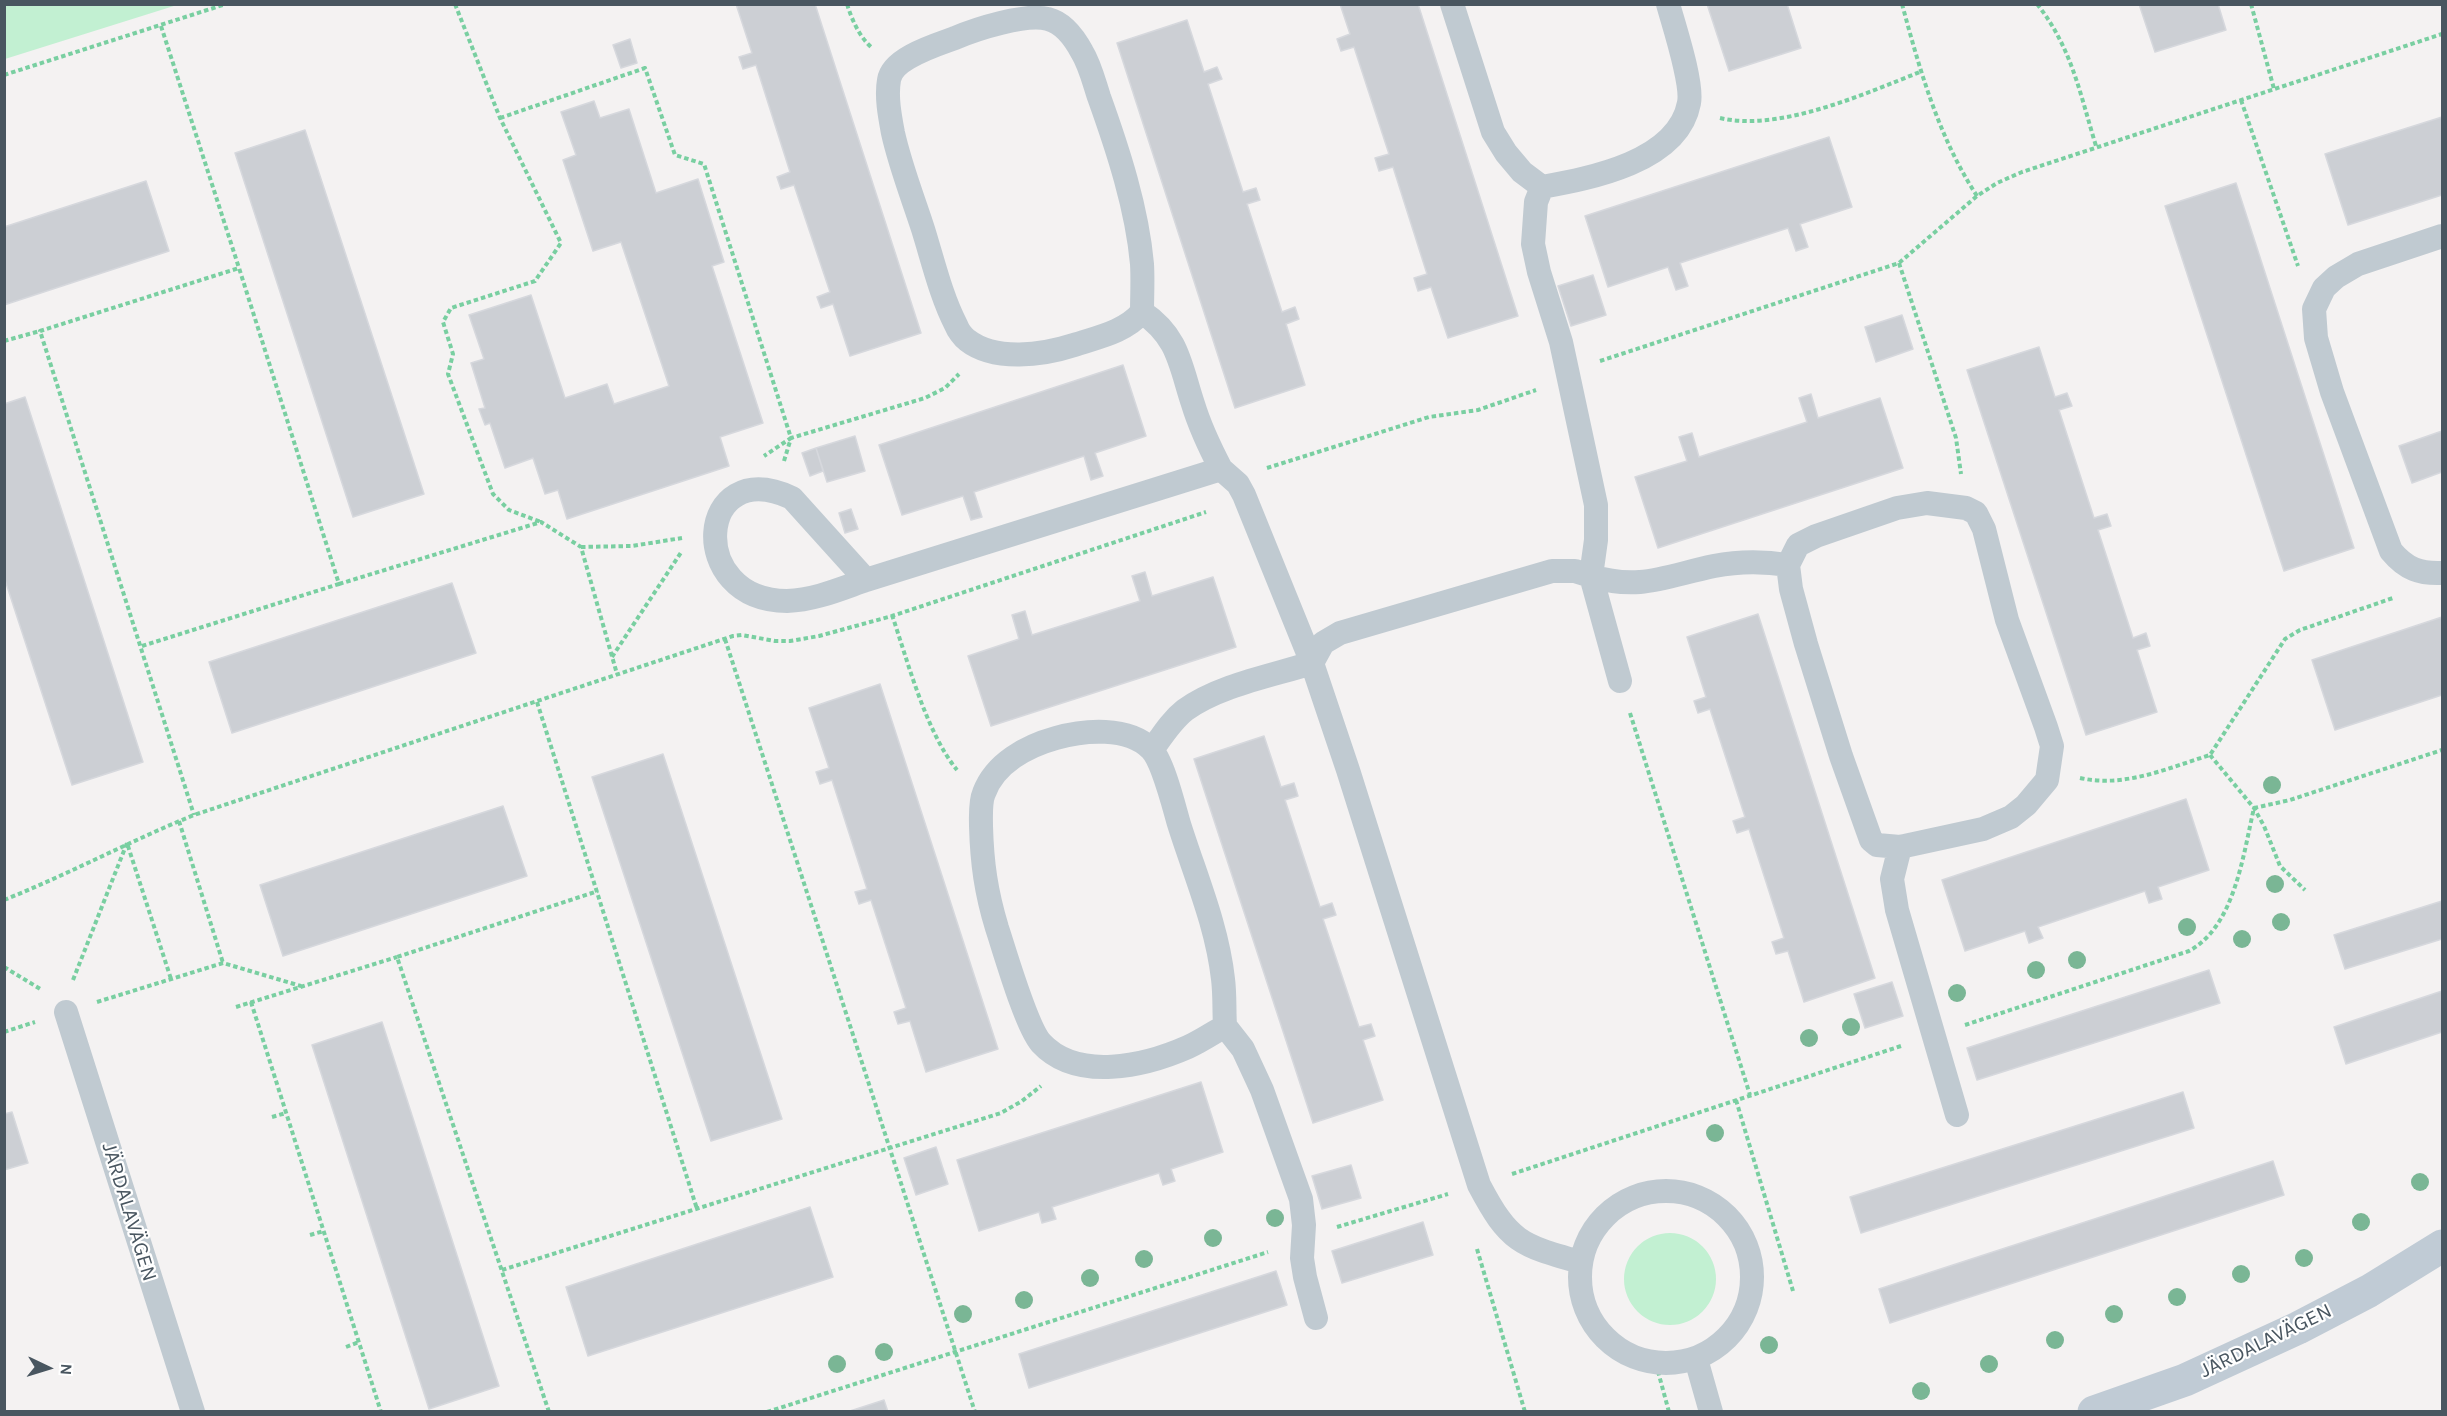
<!DOCTYPE html>
<html>
<head>
<meta charset="utf-8">
<style>
  body { margin:0 }
  #map { position:relative; width:2447px; height:1416px; overflow:hidden; background:#f4f2f2; font-family:Karla,sans-serif }
  canvas { display:block }
  .frame { position:absolute; inset:0; border:6px solid #495660; pointer-events:none }
  .north { position:absolute; left:18px; top:1338px; width:60px; height:60px; -webkit-text-stroke:4px #fff; paint-order:stroke; rotate:94deg; font-size:16px; font-weight:700; line-height:24px; text-align:center; color:#495660 }
  .north::after { content:''; display:block; margin:auto; width:21px; height:27px; background:#495660; clip-path:polygon(50% 0,100% 100%,50% 72%,0 100%) }
</style>
</head>
<body>
<div id="map">
<canvas width="2447" height="1416"></canvas>
<div class="frame"></div>
<div class="north">N</div>
</div>
<script>
const ctx = document.querySelector('canvas').getContext('2d');
ctx.lineJoin = 'round';
function paint(path, color) { ctx.fillStyle = color; ctx.fill(path, 'evenodd'); }
function trace(path, color, width, dash) { ctx.strokeStyle = color; ctx.lineWidth = width; ctx.lineCap = dash ? 'butt' : 'round'; ctx.setLineDash(dash || []); ctx.stroke(path); }
function label(font, color, halo, rows, align = 'center') {
  ctx.font = font + ' Karla,sans-serif'; ctx.lineWidth = 4.5; ctx.setLineDash([]); ctx.textBaseline = 'middle'; ctx.strokeStyle = halo; ctx.fillStyle = color; for (const [text, x, y, turn = 0] of rows) {
    ctx.save(); ctx.translate(x, y); ctx.rotate((+turn || 0) * Math.PI / 180); ctx.textAlign = isNaN(turn) ? turn : align; if (halo) ctx.strokeText(text, 0, 0); ctx.fillText(text, 0, 0); ctx.restore();
  }
}
const green = new Path2D(`
  M5,4H177V5L5,59Z
  M1624 1279a46 46 0 1 1 92 0a46 46 0 1 1-92 0Z`);
const building = new Path2D(`
  M736,4H815L921,333L850,356L833,304L821,308L817,297L830,292L794,185L781,189L777,177L790,172L756,65L743,69L739,57L752,53Z
  M1340,4H1418L1518,316L1448,338L1431,287L1418,291L1414,278L1427,274L1393,167L1379,171L1375,158L1389,154L1354,47L1341,51L1337,39L1350,34Z
  M1707,4H1787L1801,48L1729,71Z
  M2139,4H2218L2226,30L2155,52Z
  M1187,20L1204,72L1217,67L1222,79L1208,84L1243,192L1256,188L1260,200L1247,204L1282,312L1295,307L1299,319L1286,324L1305,385L1235,408L1117,43Z
  M630,39L637,63L621,68L613,45Z
  M594,101L600,118L629,109L656,193L698,179L724,262L712,266L763,423L720,437L729,466L567,519L558,490L545,494L533,458L505,468L490,423L485,425L479,409L485,408L471,363L484,359L469,315L531,295L565,398L607,384L614,404L669,386L621,242L593,251L563,160L576,155L561,112Z
  M2442,117V195L2348,225L2325,154Z
  M305,130L424,494L353,517L235,153Z
  M1829,137L1852,207L1800,224L1808,247L1796,251L1788,228L1680,263L1688,286L1676,290L1668,267L1608,287L1585,216Z
  M146,181L169,251L4,305V227Z
  M2236,183L2354,548L2284,571L2165,206Z
  M1593,275L1606,315L1571,326L1558,286Z
  M1902,315L1913,349L1876,362L1865,327Z
  M2039,347L2055,397L2067,393L2072,406L2059,410L2094,518L2107,514L2111,526L2098,530L2133,638L2146,633L2150,646L2137,650L2157,712L2086,735L1967,370Z
  M1123,365L1146,436L1095,453L1103,476L1091,480L1084,456L974,492L982,517L971,520L963,496L902,515L879,445Z
  M1811,394L1818,418L1880,398L1903,468L1658,548L1635,477L1687,461L1679,437L1692,433L1699,457L1807,422L1799,398Z
  M25,397L143,762L72,785L4,577V404Z
  M2442,431V472L2412,483L2399,446Z
  M855,436L865,471L827,482L816,448Z
  M816,448L823,471L810,476L802,453Z
  M851,509L858,529L845,533L839,513Z
  M1145,572L1152,596L1213,577L1236,647L991,726L968,656L1019,639L1012,615L1025,611L1032,635L1140,601L1132,576Z
  M452,583L476,653L232,733L209,662Z
  M1758,614L1875,978L1804,1002L1788,951L1776,954L1772,942L1784,938L1749,829L1737,833L1733,821L1745,817L1710,709L1698,713L1694,701L1706,697L1687,637Z
  M2442,617V695L2335,730L2312,660Z
  M880,684L998,1049L926,1072L910,1021L898,1024L894,1012L906,1008L871,900L859,904L855,892L867,889L832,780L820,784L816,772L829,768L809,708Z
  M1264,736L1281,787L1294,783L1298,796L1285,800L1320,907L1332,903L1336,915L1323,919L1359,1027L1371,1024L1375,1036L1363,1040L1383,1100L1313,1123L1194,759Z
  M663,754L782,1119L711,1141L592,777Z
  M2186,799L2209,870L2158,887L2162,899L2149,903L2145,891L2038,927L2043,938L2029,943L2025,931L1965,951L1942,880Z
  M503,806L527,876L283,956L260,885Z
  M2442,901V939L2345,969L2334,935Z
  M2209,970L2220,1003L1977,1080L1967,1048Z
  M1892,982L1903,1016L1865,1028L1854,994Z
  M2442,991V1032L2346,1064L2334,1027Z
  M382,1022L499,1386L429,1409L312,1045Z
  M1201,1082L1223,1152L1171,1169L1175,1181L1163,1185L1159,1173L1052,1207L1056,1219L1042,1223L1039,1212L979,1231L957,1160Z
  M2183,1092L2194,1128L1861,1233L1850,1197Z
  M12,1112L28,1163L4,1170V1114Z
  M936,1147L948,1184L916,1195L904,1158Z
  M2273,1161L2284,1195L1890,1323L1879,1289Z
  M1351,1165L1361,1198L1322,1209L1312,1176Z
  M810,1207L833,1277L588,1356L566,1287Z
  M1423,1222L1433,1255L1342,1283L1332,1251Z
  M1276,1271L1287,1305L1029,1388L1019,1354Z
  M884,1400L888,1412H847Z`);
const path = new Path2D(`
  M455,4L500,118L561,243L535,281L451,308L443,322L453,354L448,374L493,494L509,510L541,522
  M847,4C852,20 859,36 871,47
  M1902,4C1920,71 1939,138 1977,196
  M2037,4C2072,48 2080,94 2096,146
  M2251,4L2274,89
  M161,26L239,268
  M4,75L226,4
  M2241,100L2298,266
  M500,118L645,68L675,155L704,164L791,438L764,456
  M1720,118C1780,132 1864,94 1920,72
  M1899,263L1956,438L1961,474
  M4,341L40,331
  M1600,361L1899,263L1977,196L1997,183L2022,172L2442,34
  M784,461L791,438L925,398L945,388L959,374
  M1267,468L1429,417L1478,410L1536,390
  M581,547L632,546L682,538
  M339,584L541,522L581,547L617,674
  M892,615C908,662 926,732 957,770
  M725,639L975,1412
  M142,646L339,584L239,268L40,331L194,815
  M612,657L682,551
  M537,702L697,1209
  M1630,713L1750,1095
  M2210,755L2254,808L2264,826L2280,866L2305,890
  M2080,778C2125,788 2168,768 2210,755L2285,639L2300,630L2393,598
  M179,821L223,963
  M4,900C69,874 130,841 194,815L733,636L742,635L775,641H790L819,636L892,616L1206,512
  M4,967L42,990
  M73,980L127,843L171,979
  M97,1002L223,963L301,986
  M251,1002L381,1412
  M236,1007L397,957
  M1965,1025L2189,951C2235,926 2243,855 2254,808L2290,800L2442,750
  M4,1032L35,1022
  M1736,1100L1793,1291
  M272,1117L286,1113
  M1512,1174L1901,1046
  M1337,1227L1448,1194
  M310,1235L324,1231
  M1477,1249L1525,1412
  M502,1270L1001,1113L1022,1101L1041,1086
  M346,1347L359,1342
  M1656,1364L1669,1412
  M549,1412L397,957L598,891
  M767,1412L1268,1252`);
const lane = new Path2D(`
  M1452,4L1493,132L1506,153L1522,172L1542,187C1591,178 1678,162 1689,103C1693,83 1674,26 1668,4
  M1542,187L1536,202L1533,244L1539,272L1561,342L1596,505V540L1591,576C1640,591 1666,576 1714,566C1739,561 1763,561 1788,565
  M2442,236L2358,264L2336,277L2324,288L2314,309L2316,338L2332,392L2391,551C2406,569 2420,574 2442,573
  M1142,312C1125,332 1098,337 1074,345C1043,355 995,362 967,340C963,337 958,330 956,325C941,296 933,261 923,229C913,198 900,165 893,133C890,117 886,97 889,80C892,58 936,45 955,38C976,29 1026,13 1048,19C1064,23 1075,39 1082,52C1090,65 1094,82 1099,97C1118,150 1137,208 1142,264C1143,280 1142,297 1142,312C1179,337 1180,365 1193,404C1200,427 1210,448 1221,469
  M866,580C840,589 815,600 787,601C685,601 696,453 792,498L866,580L1221,469L1238,484L1244,495L1312,663C1271,676 1220,685 1185,710C1171,721 1162,736 1152,750
  M1900,847L1877,845L1871,840L1841,756L1806,644L1791,589L1788,565L1798,545L1816,536L1897,508L1927,503L1966,508L1976,513L1984,529L2007,620L2046,727L2052,746L2047,780L2026,805L2011,817L1983,829L1900,847L1892,879L1897,910L1957,1115
  M66,1012L193,1412
  M1225,1026C1224,1010 1225,994 1223,979C1217,925 1195,875 1179,824C1174,807 1163,761 1151,749C1128,726 1084,730 1056,738C1027,746 995,763 984,793C980,802 981,816 981,826C982,863 986,892 997,928C1005,952 1026,1026 1041,1043C1077,1082 1145,1066 1188,1047C1201,1041 1213,1033 1225,1026L1243,1049L1262,1090L1301,1199L1304,1225L1302,1258L1305,1277L1316,1318
  M1580 1277a86 86 0 1 1 172 0a86 86 0 1 1-172 0Z
  M1580,1262C1520,1245 1509,1242 1479,1185L1348,770L1312,663L1323,643L1340,633L1552,571H1575L1591,576L1620,681
  M1696,1359L1711,1412`);
const secondary = new Path2D(`
  M2094,1412L2185,1380L2298,1328L2369,1291L2442,1246`);
const trees = [
  [2272,785],
  [2275,884],
  [2281,922],
  [2187,927],
  [2242,939],
  [2077,960],
  [2036,970],
  [1957,993],
  [1851,1027],
  [1809,1038],
  [1715,1133],
  [2420,1182],
  [1275,1218],
  [2361,1222],
  [1213,1238],
  [2304,1258],
  [1144,1259],
  [2241,1274],
  [1090,1278],
  [2177,1297],
  [1024,1300],
  [963,1314],
  [2114,1314],
  [2055,1340],
  [1769,1345],
  [884,1352],
  [837,1364],
  [1989,1364],
  [1921,1391]
];
const streetNames = [
  ["JÄRDALAVÄGEN",129,1212,73],
  ["JÄRDALAVÄGEN",2266,1341,-26]
];
paint(green, '#c2f0d2');
paint(building, '#cccfd4');
trace(building, '#d6d8dd', 1.5);
trace(path, '#79cfa1', 4, [4.5, 3]);
trace(lane, '#c0cad1', 24);
trace(secondary, '#c0cbd5', 33);
ctx.fillStyle = '#7ab695';
for (const [x, y] of trees) { ctx.beginPath(); ctx.arc(x, y, 9, 0, 2 * Math.PI); ctx.fill(); }
label('21px', '#495660', '#fff', streetNames);
</script>
</body>
</html>
